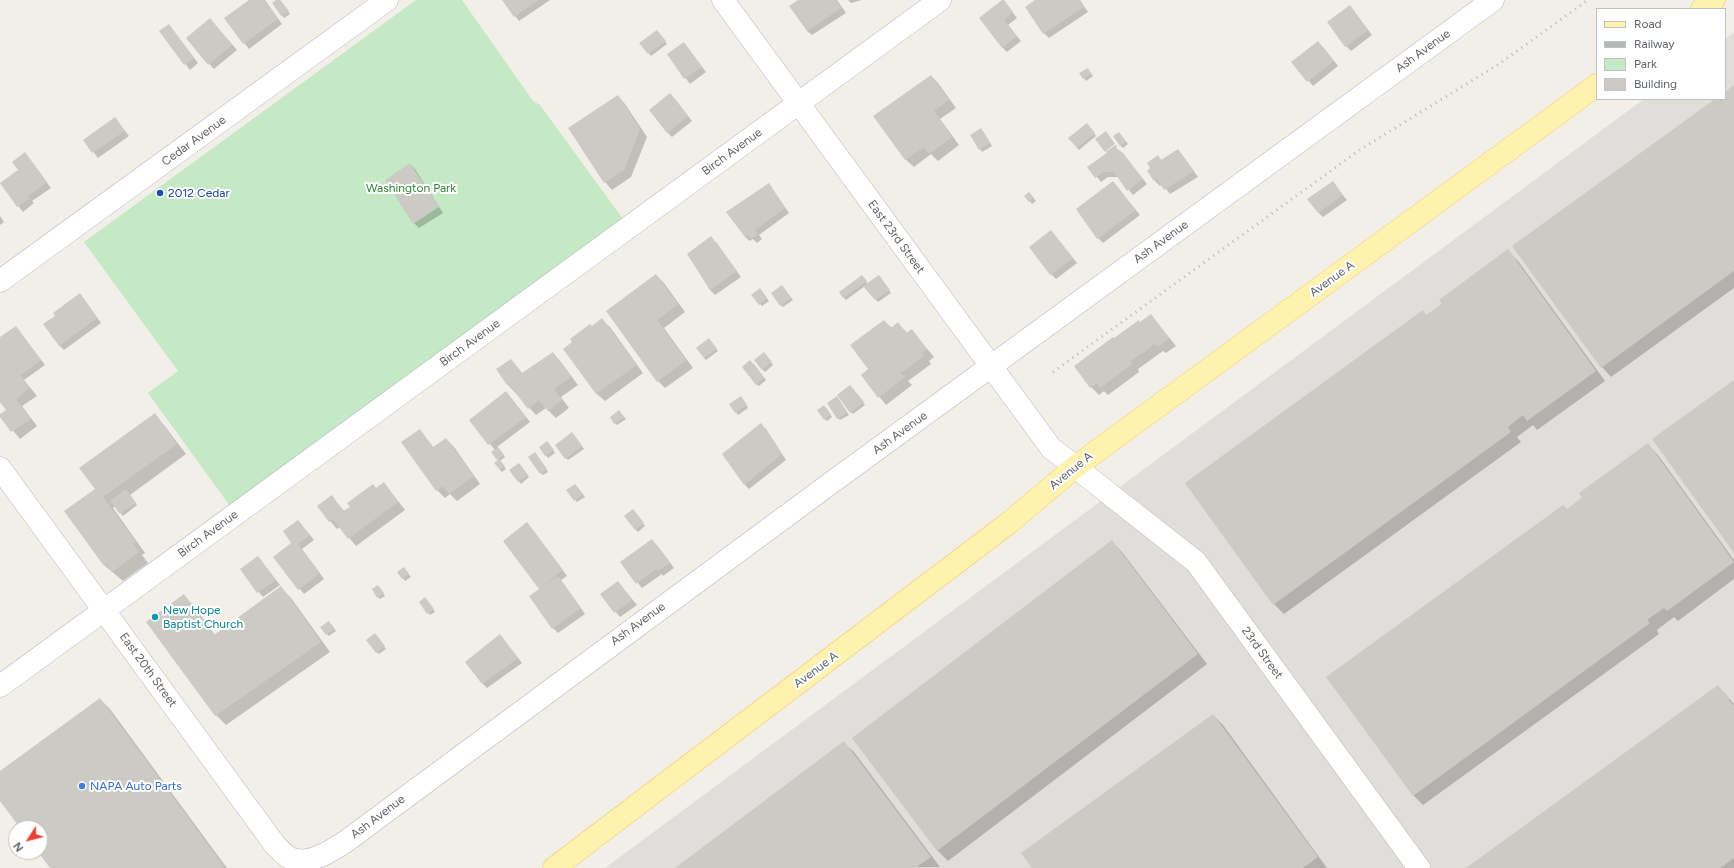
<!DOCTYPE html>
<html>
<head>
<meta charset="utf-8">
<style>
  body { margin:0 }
  #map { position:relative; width:1734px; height:868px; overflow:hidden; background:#f1efe8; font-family:Figtree,sans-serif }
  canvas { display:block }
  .legend { position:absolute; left:1596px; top:8px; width:130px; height:92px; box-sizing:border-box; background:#fff; border:1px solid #bfc1c3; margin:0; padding:5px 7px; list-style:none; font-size:12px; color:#5f6368 }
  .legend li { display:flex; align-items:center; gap:8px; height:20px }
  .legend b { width:20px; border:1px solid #bfc1c3 }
  .north { position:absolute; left:8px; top:820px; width:40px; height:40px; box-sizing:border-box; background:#fff; border:1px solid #bfc1c3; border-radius:50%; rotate:234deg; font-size:11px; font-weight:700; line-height:16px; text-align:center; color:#5f6368 }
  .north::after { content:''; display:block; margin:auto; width:14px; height:18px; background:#ea4335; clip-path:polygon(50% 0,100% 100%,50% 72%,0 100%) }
</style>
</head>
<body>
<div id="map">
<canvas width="1734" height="868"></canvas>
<ul class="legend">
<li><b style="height:5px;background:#fff2af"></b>Road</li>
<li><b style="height:5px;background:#b6b7b8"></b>Railway</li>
<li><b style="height:11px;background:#c5e8c5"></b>Park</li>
<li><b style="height:11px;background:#cccac5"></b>Building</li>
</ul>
<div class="north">N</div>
</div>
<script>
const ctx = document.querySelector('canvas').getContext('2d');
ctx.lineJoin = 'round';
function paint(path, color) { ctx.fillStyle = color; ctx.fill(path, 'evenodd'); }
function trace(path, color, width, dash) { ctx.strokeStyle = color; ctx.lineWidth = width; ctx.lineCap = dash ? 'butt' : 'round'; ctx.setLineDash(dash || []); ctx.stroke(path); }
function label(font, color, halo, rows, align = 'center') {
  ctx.font = font + ' Figtree,sans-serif'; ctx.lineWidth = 4; ctx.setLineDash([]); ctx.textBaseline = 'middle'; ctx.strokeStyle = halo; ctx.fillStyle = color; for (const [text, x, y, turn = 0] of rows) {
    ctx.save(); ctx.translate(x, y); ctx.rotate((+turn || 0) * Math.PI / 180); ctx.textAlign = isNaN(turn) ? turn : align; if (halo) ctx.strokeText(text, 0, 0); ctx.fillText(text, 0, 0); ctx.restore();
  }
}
const industrial = new Path2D(`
  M1734,32V868H605L1644,99H1725V39Z`);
const green = new Path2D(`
  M416,0H462L533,101L540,105L623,219L230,506L148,393L178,371L84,242Z`);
const shadow = new Path2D(`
  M251,0H265L282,24L249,49L225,19Z
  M278,0L281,1L290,14L284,18L273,3Z
  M503,0H550L519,21Z
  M800,0H837L846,13L812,35L807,31Z
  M848,0H862L851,3Z
  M1003,0L1017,18L1008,25L1021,41L1007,52L1002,47Z
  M1037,0H1080L1088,12L1049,38L1044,33Z
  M1350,6L1372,35L1351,51L1346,46Z
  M210,19L237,50L214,69L187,39Z
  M169,25L198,63L190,70L160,31Z
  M659,33L667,44L651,56L641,43Z
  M684,43L706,72L690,84L668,54Z
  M1323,47L1338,66L1313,86L1293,62Z
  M1088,69L1093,76L1086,81L1081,74Z
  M931,76L938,83L956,108L940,119L959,145L938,161L931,154L914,167L906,160L875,116Z
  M1734,87V288L1611,377L1602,367L1717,99H1725V93Z
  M618,96L625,104L647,137L631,177L612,190L605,182Z
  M675,99L692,121L672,137L667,132Z
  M115,118L129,136L98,158L84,140Z
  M1089,127L1096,136L1079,150L1077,148Z
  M983,131L992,146L982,152L971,135Z
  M1121,135L1128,144L1123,148L1118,143Z
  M1116,145L1117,146L1115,148L1127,159L1147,184L1133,195L1118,177H1108L1101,182L1089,167L1108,153L1106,152Z
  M24,153L51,188L32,201L34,203L23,212L1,184L19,170Z
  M1182,155L1198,177L1170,194L1162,184L1160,186L1155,181L1148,171L1151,168L1158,156L1162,161Z
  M410,164L415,169L443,213L419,228L414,223Z
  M1332,182L1347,200L1323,217L1318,212Z
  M1113,183L1140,215L1103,243L1098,238Z
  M769,184L789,213L759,235L762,239L757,243L753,239L750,241L745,237Z
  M1031,195L1036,201L1032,204L1030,201Z
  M0,216L4,222L0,225Z
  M1051,231L1077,263L1056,279L1051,274Z
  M716,242L741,277L715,295L710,290L688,254Z
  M1508,251L1518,261L1605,381L1537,430L1533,425L1517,437L1521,442L1284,614L1274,604L1186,484L1423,312L1427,316Z
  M656,275L664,283L685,312L664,328L693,368L665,388L658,381Z
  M864,279L868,284L881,279L891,293L878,302L865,286L846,300L840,293Z
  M784,288L793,300L783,307L781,305Z
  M762,292L769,301L762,306L760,304Z
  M84,299L101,323L64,350L59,345Z
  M1151,315L1176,346L1166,353L1163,351L1138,369L1139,372L1108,395L1104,391L1099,395L1091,387L1114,339Z
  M602,320L610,327L643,373L605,401L597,394L564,349Z
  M884,321L892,328L898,323L907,333L911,330L934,357L929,361L931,364L908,381L912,385L886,405L862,375L870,369Z
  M16,327L45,365L24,380L37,396L22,406L37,426L20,439L0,415L7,410L0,400V338Z
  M711,342L718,351L706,360L704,358Z
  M553,353L560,361L578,385L561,397L569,408L556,418L546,408L536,415L508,385L498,370L511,360L523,374Z
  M766,356L773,365L765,372L755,361Z
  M753,363L766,380L759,386L756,384Z
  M852,388L865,405L853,414L851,412Z
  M511,398L530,422L497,447L505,457L500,461L506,469L502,472L500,470L499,460L492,452L495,450L470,420Z
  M743,400L748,408L738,415L731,404Z
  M839,400L849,415L840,420L838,418Z
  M826,408L832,417L827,421L825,419Z
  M619,411L626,419L617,425L615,423Z
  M155,415L164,425L186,454L130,495L137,505L123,516L115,506L113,508L145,553L142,555L148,563L123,581L104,565L96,489Z
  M761,424L766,429L786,460L749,489L745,485Z
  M419,430L434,448L446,439L454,447L480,484L457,501L450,494L445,498L437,490Z
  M574,435L584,449L568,460L566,458Z
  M549,445L555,453L548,458L540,448Z
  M1648,445L1658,455L1734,560V579L1678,621L1674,617L1657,630L1659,634L1423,805L1413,795L1567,510Z
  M537,456L548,472L543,475L541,473Z
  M521,466L529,477L521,484L510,470Z
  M384,483L405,510L356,546L340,527L337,529L330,521L332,497L345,512Z
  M577,487L585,497L577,502L568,490Z
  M635,513L645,526L638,532L635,529Z
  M298,521L314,540L302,549L324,579L304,594L274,557L293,543Z
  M532,529L567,576L561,580L585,614L558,633L553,628L539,588Z
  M1112,542L1122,552L1207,664L948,861L938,851L853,738Z
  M657,545L674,568L663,576L662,574L642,588L621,562Z
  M258,557L280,585L263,597L241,570Z
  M406,571L411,577L405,581L398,572Z
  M618,582L637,605L620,617L601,594Z
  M281,588L291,598L330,652L226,725L216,715L184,596L194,606L215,635Z
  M380,588L385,596L380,599L378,597Z
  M427,601L435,612L430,615L420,602Z
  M331,624L336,631L329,636L327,634Z
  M500,635L522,663L487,688L482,683Z
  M377,637L386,649L379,654L376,652Z
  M1718,686L1734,704V868H1468Z
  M100,699L110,709L227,868H51L39,852L40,828H21L0,799V772Z
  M1213,715L1223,725L1327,868H1034Z
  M844,743L854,752L940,867L676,868Z`);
const building = new Path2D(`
  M249,0H264L278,19L243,44L224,18Z
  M276,0H280L289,11L281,16L272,3Z
  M502,0H539L514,17Z
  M798,0H836L841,8L807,31L789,6Z
  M1002,0H1004L1013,12L1004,20L1017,36L1002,48L979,18Z
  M1035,0H1079L1084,7L1043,34L1025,7Z
  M1350,5L1368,30L1345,47L1327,22Z
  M210,18L232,45L208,65L186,38Z
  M169,24L194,58L184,65L159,31Z
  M657,30L666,41L648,54L639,43Z
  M1318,41L1334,61L1307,82L1291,62Z
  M684,42L702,67L684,79L667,54Z
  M1088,68L1091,74L1083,79L1079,73Z
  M931,75L949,100L934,111L952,137L929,154L924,147L905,160L873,116Z
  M1734,85V271L1601,368L1512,246L1715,99H1725V92Z
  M670,93L688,116L667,133L649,110Z
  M618,95L640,129L624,170L604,183L568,128Z
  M115,117L125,131L92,153L83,140Z
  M1087,123L1095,133L1077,148L1068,138Z
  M981,128L990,143L979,150L970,135Z
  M1106,131L1115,144L1105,152L1095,139Z
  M1119,132L1126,142L1120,146L1113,136Z
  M1115,147L1123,153L1143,179L1127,191L1114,172H1103L1095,178L1087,167Z
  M1178,149L1194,171L1164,190L1157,179L1154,181L1147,171L1150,168L1147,163L1158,155L1161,160Z
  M25,152L47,182L28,196L30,198L17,207L0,183L18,170L12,162Z
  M410,163L439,207L413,224L385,180Z
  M1113,181L1136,210L1097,239L1076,209Z
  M1333,181L1343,195L1318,213L1307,199Z
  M769,183L785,208L755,230L758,234L751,239L748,235L745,237L726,212Z
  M1029,192L1034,198L1029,202L1024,196Z
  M1051,230L1073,258L1050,275L1029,247Z
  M711,236L737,271L710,290L687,254Z
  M1508,249L1596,371L1527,421L1523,415L1508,427L1511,432L1273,605L1185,483L1423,310L1426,315L1442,304L1439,300Z
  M656,274L678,304L657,320L686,360L657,382L606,311Z
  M862,275L867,281L843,298L839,292Z
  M879,275L890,290L875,300L863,286Z
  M782,285L791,298L780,306L771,293Z
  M760,288L767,298L759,305L751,295Z
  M80,293L97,318L59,346L43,324L55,316L53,313Z
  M1151,314L1169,338L1158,347L1155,344L1131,361L1132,364L1100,388L1097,383L1090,388L1074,366L1113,337L1114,338L1139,320L1140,322Z
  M602,318L637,365L596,394L563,349L572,342L570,339L590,324L592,326Z
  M884,320L891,328L898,322L906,333L912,329L927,349L922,353L924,356L901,373L905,377L878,398L861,375L868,369L850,345Z
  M16,326L41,360L18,377L21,376L30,388L16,399L31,419L11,432L0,417V414L6,410L0,402V337Z
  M709,338L717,349L704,358L696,348Z
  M553,352L571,377L554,389L562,400L548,411L539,400L528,409L509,384L507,385L496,369L511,359L522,373Z
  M764,352L772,362L762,370L754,360Z
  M750,360L764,378L756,385L742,367Z
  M1734,380V553L1652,439Z
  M850,385L864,402L850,413L837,395Z
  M506,391L526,417L488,445L469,420Z
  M741,396L747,405L735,413L729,404Z
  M837,396L847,412L837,419L827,403Z
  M824,405L831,415L824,420L817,410Z
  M619,410L624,417L614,424L610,417Z
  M155,413L177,444L103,497L136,542L133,544L139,552L112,572L106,564L104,566L64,511L95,489L79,468Z
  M761,423L782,454L744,485L722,454Z
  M420,429L433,447L446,438L474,476L449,494L443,486L436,491L401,442Z
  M572,432L582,446L565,459L555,445Z
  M547,441L554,450L545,456L539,447Z
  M1648,443L1734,562L1667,611L1664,608L1647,620L1650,623L1413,796L1326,677L1563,505L1567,509L1582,498L1579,493Z
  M498,447L504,455L497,460L491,452Z
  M535,452L547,469L540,474L528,457Z
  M499,459L505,466L500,470L494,463Z
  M519,463L528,475L518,482L509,470Z
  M384,482L398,502L348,539L333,519L329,522L317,506L332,495L343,511L350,507L347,503L373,484L376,488Z
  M575,484L583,494L574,501L566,490Z
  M126,489L136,503L120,514L110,501Z
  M633,509L644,523L635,530L624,516Z
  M298,520L310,535L298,544L320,573L298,590L273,557L291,543L283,531Z
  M527,522L563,570L539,589L503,541Z
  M652,539L670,563L658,571L656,569L636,584L620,562Z
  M1112,540L1198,654L937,851L852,738Z
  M258,556L276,580L257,593L240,569Z
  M404,567L409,574L402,579L397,572Z
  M558,576L581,608L552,629L529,596Z
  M618,581L632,600L614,613L600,594Z
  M378,585L384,593L377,598L372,589Z
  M281,586L321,642L215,716L146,622L184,594L214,635Z
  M425,597L434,609L427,614L419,602Z
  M329,621L334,629L326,635L320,627Z
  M375,633L385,646L376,653L366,640Z
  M500,634L518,658L482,684L465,662Z
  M1718,685L1734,706V858L1720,868H1466Z
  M100,698L225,868H50L38,852H40V828H20L0,801V771Z
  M1213,714L1318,857L1303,868H1032L1021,853Z
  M844,741L931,857L915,868H675Z`);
const minor = new Path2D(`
  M723,0L1051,448L1196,562L1419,868
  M0,281L387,0
  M0,468L275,845C280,850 285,856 292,859C310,865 331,851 345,842L835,480L1493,0
  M0,686L940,0`);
const major = new Path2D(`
  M1702,9L1714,0
  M554,868L1010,522L1075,467L1597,85`);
const rail = new Path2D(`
  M1053,372L1361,149L1499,64L1588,0`);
const markers = [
  [160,193,4,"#1a4fb4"],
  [155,617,4,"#0f9aa8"],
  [82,786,4,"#3f7fe0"]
];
const streetNames = [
  ["Ash Avenue",1423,51,-36],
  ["Cedar Avenue",194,141,-36],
  ["Birch Avenue",732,152,-36],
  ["East 23rd Street",896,237,54],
  ["Ash Avenue",1161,242,-36],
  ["Avenue A",1332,279,-36],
  ["Birch Avenue",470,343,-36],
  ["Ash Avenue",900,433,-36],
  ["Avenue A",1071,471,-39],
  ["Birch Avenue",208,534,-36],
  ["Ash Avenue",638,624,-36],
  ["23rd Street",1262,653,54],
  ["East 20th Street",148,670,54],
  ["Avenue A",816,670,-37],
  ["Ash Avenue",378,817,-37]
];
const parkNames = [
  ["Washington Park",411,188]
];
const transitNames = [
  ["2012 Cedar",168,193]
];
const cultureNames = [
  ["New Hope",163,610],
  ["Baptist Church",163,624]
];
const shopNames = [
  ["NAPA Auto Parts",90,786]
];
paint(industrial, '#e0deda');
paint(green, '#c5e8c5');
paint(shadow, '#0003');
paint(building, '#cccac5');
trace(minor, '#b5b8bc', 23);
trace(major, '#f2c960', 23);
trace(minor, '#fff', 22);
trace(major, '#fff2af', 22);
trace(rail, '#b6b7b8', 3, [1, 5]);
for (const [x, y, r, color] of markers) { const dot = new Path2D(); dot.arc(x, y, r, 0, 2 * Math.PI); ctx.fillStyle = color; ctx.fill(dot); trace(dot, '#fff', 1.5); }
label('12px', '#5f6368', '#fff', streetNames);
label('12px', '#348238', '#fff', parkNames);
label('12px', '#164399', '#fff', transitNames, 'left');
label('12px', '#0d838f', '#fff', cultureNames, 'left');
label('12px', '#366cbe', '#fff', shopNames, 'left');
</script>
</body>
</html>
